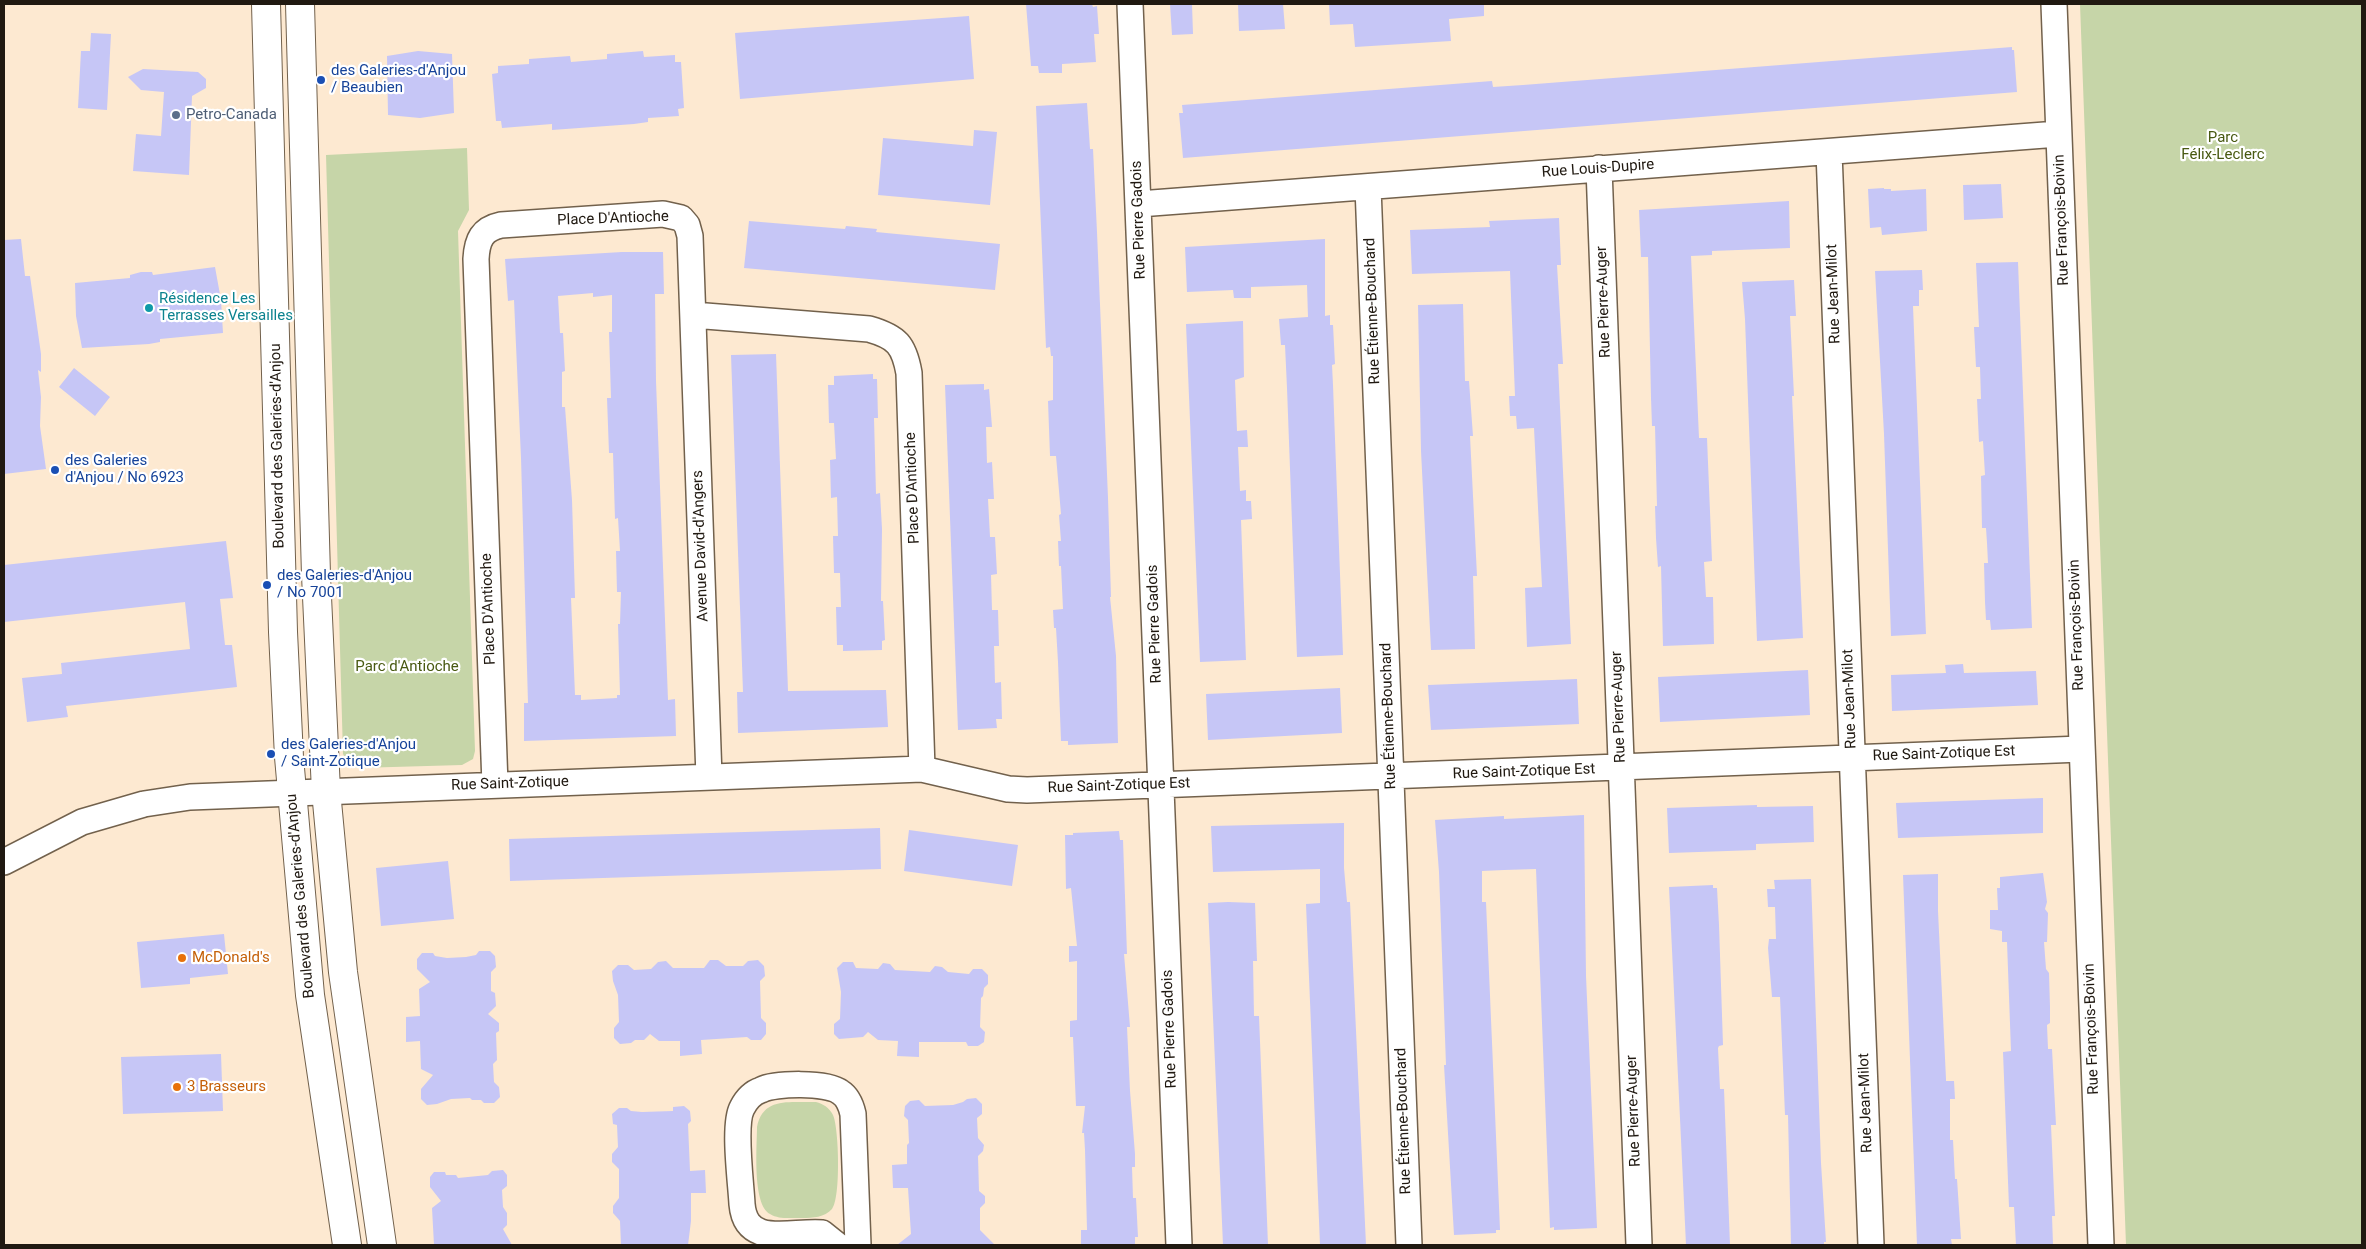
<!DOCTYPE html>
<html>
<head>
<meta charset="utf-8">
<style>
  body { margin:0 }
  #map { position:relative; width:2366px; height:1249px; overflow:hidden; background:#fde9d1; font-family:Roboto,sans-serif }
  canvas { display:block }
  .frame { position:absolute; inset:0; border:5px solid #201911; pointer-events:none }
</style>
</head>
<body>
<div id="map">
<canvas width="2366" height="1249"></canvas>
<div class="frame"></div>
</div>
<script>
const ctx = document.querySelector('canvas').getContext('2d');
ctx.lineJoin = 'round';
function paint(path, color) { ctx.fillStyle = color; ctx.fill(path, 'evenodd'); }
function trace(path, color, width, dash) { ctx.strokeStyle = color; ctx.lineWidth = width; ctx.lineCap = dash ? 'butt' : 'round'; ctx.setLineDash(dash || []); ctx.stroke(path); }
function label(font, color, halo, rows, align = 'center') {
  ctx.font = font + ' Roboto,sans-serif'; ctx.lineWidth = 4.5; ctx.setLineDash([]); ctx.textBaseline = 'middle'; ctx.strokeStyle = halo; ctx.fillStyle = color; for (const [text, x, y, turn = 0] of rows) {
    ctx.save(); ctx.translate(x, y); ctx.rotate((+turn || 0) * Math.PI / 180); ctx.textAlign = isNaN(turn) ? turn : align; if (halo) ctx.strokeText(text, 0, 0); ctx.fillText(text, 0, 0); ctx.restore();
  }
}
const green = new Path2D(`
  M2080,4H2362V1245H2126Z
  M467,148L469,210L458,231L475,751L473,759L462,765L358,768L351,766L343,754L326,155Z
  M816,1102C823,1104 829,1107 833,1115C839,1128 841,1198 832,1209C823,1219 808,1218 796,1218C788,1218 778,1219 770,1214C752,1204 757,1146 757,1127C763,1096 791,1103 816,1102Z`);
const building = new Path2D(`
  M1026,4H1092L1093,7L1097,6L1099,34H1094L1096,62L1062,64V73H1039L1038,66H1031Z
  M1170,4H1192L1193,34L1172,35Z
  M1238,4H1283L1285,29L1239,31Z
  M1329,4H1484V16L1449,19L1451,41L1355,47L1353,24L1330,25Z
  M969,16L974,79L740,99L735,33Z
  M91,33L111,34L107,110L78,108L81,51H90Z
  M2012,47V50H2014L2017,92L1183,158L1179,113H1183L1182,105L1492,81L1493,87L1523,85Z
  M418,51L452,54L454,113L420,118L388,115L387,56Z
  M643,51L644,57L675,55V62H681L684,108L678,109L679,116L648,118V122L634,124L552,130V124L502,128L501,121H496L492,74L498,73V66L529,64V59L570,56L571,62L607,59V54Z
  M143,69L198,72L206,79V88L192,96L189,175L133,171L136,134L161,136L164,92L141,90L128,77Z
  M1087,103L1090,149H1093L1097,232L1108,498L1111,597H1110L1116,656L1118,743L1068,745V741H1061L1058,662L1056,628H1054L1053,610L1063,609L1061,566H1059L1058,541H1061L1059,515L1061,514L1056,456H1050L1048,401L1053,400V356H1051L1050,347L1046,348L1036,106Z
  M974,130L997,132L990,205L878,195L883,138L973,146Z
  M2001,184L2003,218L1964,220L1963,185Z
  M1884,188V189H1891V191L1926,189L1927,231L1882,235L1881,227L1870,228L1868,189Z
  M1789,201L1790,248L1712,251V255L1691,256L1699,438H1707L1712,561L1704,562L1706,597H1713L1714,644L1663,646L1661,566L1658,567L1656,538L1655,506H1657L1655,426H1652L1651,398L1648,257H1641L1639,210Z
  M1559,218L1561,265H1557L1563,364H1558L1571,644L1527,647L1525,588L1542,587L1534,428L1517,429L1516,416H1510L1509,396H1515L1510,271L1412,274L1410,230L1490,227L1489,221Z
  M749,221L845,229L846,226L877,229L876,232L1000,244L995,290L744,268Z
  M21,239L25,276H30L41,354V372L38,370L41,397L40,426L46,469L4,474V240Z
  M1325,239V316L1330,315V325H1333L1335,364L1332,365L1333,385L1343,655L1297,657L1287,388L1285,345H1281L1279,319L1308,317L1307,285L1251,287V298H1234L1233,290L1187,292L1185,247Z
  M622,252H663L664,294H655L656,381L668,700L675,699L676,736L524,741V703H528L521,458L514,300L508,301L505,259ZM593,293V297L612,295V332H609L611,398H607L609,453H613L615,519L618,518L620,551H616L617,592H621L620,624H618L620,695H617V698L581,700V695H575L571,598H575L572,500L565,407H562V372L565,371L563,333H560L558,296Z
  M2018,262L2032,628L1991,630L1990,620H1986L1985,602L1984,563H1988L1987,543L1986,528H1982L1981,476L1985,475L1983,441L1979,442L1977,399H1981L1980,367H1976L1974,327H1979L1976,263Z
  M215,267L221,300L223,333L160,339V342L149,344L82,348L76,316L75,283L130,278V275L141,272H152L153,275Z
  M1922,270L1923,290H1919V306H1913L1926,634L1891,636L1884,434L1875,271Z
  M1794,280L1796,316H1790L1794,396H1792L1803,638L1757,641L1745,319L1742,282Z
  M1463,304L1465,381H1469L1473,436H1470L1477,576H1473L1475,649L1431,650L1421,451L1418,305Z
  M1243,321L1244,377L1235,380L1237,431L1247,430L1248,447H1238L1240,491L1246,490V501H1251L1252,519L1241,520L1246,660L1200,662L1186,324Z
  M776,354L788,691L886,690L888,727L738,733L737,692H743L731,355Z
  M74,368L110,397L95,416L59,387Z
  M873,374V379H877L878,418H874L876,494L880,493L882,529L881,601H883L885,640L882,641V650L843,651V645H837L836,607H841L840,573H834L833,536H838L837,497L831,498L830,460L836,459L834,423H829L828,385H834V376Z
  M984,384V390L989,389L992,427H986L987,463L992,462L994,499H988L990,537H995L997,574L991,575L992,610H998L999,646H994L995,683L1001,682L1002,719H996L997,728L958,730L945,385Z
  M226,541L233,598L220,599L225,645H232L237,687L66,706L68,717L27,722L22,678L62,674L61,663L190,649L185,602L4,622V565Z
  M1963,664L1964,673L2036,671L2038,705L1892,711L1891,675L1946,673L1945,665Z
  M1808,670L1810,715L1660,722L1658,677Z
  M1577,679L1579,724L1431,730L1428,685Z
  M1340,688L1342,733L1208,740L1206,694Z
  M2043,798V833L1898,838L1896,803Z
  M1757,805V807L1813,806L1814,842L1756,844V850L1669,853L1667,808Z
  M1584,815L1586,976L1597,1228L1554,1230V1227L1550,1228L1536,869L1504,870L1482,871V902H1486L1500,1230H1496V1233L1454,1235L1444,1065H1446L1439,872L1435,820L1504,816V819Z
  M1344,823V868L1347,902H1350L1366,1245H1320L1306,904L1320,903V869L1213,872L1211,826Z
  M880,828L881,869L510,881L509,839Z
  M909,830L1018,845L1012,886L904,871Z
  M1119,831L1120,840H1123L1127,954H1124L1130,1027H1127L1130,1091L1135,1154V1167H1132L1133,1198H1136L1138,1237H1135V1245H1081V1230H1087L1085,1150L1084,1133H1082L1085,1106H1076L1073,1037H1070V1021L1077,1020V961L1069,962V946H1077L1071,888L1066,889L1065,835H1073V833Z
  M448,861L454,919L381,926L376,868Z
  M2043,873L2047,902L2045,909L2048,913L2047,942H2044L2046,969L2049,973L2050,1007V1023L2047,1025L2048,1049H2052L2056,1125H2051L2055,1216H2052L2053,1245H2016L2014,1207H2009L2003,1052L2011,1051L2007,942H2002V931L1990,929V910H1998L1997,888H2000V877Z
  M1938,874V911L1946,1079V1081H1954L1955,1099H1950V1140H1953L1955,1179H1957L1961,1239H1951L1952,1245H1917L1903,875Z
  M1811,879L1821,1163L1826,1242H1824V1245H1791L1788,1115H1785L1780,997H1772L1768,948L1769,939H1776L1775,907H1768L1767,889H1775L1774,880Z
  M1713,885V888H1717L1719,925L1723,1045L1719,1046L1718,1048L1720,1089H1724L1730,1245H1686L1669,887Z
  M1228,902L1255,903L1257,961H1253L1254,1016H1259L1268,1245H1223L1208,903Z
  M224,934L228,974L190,978V984L141,988L137,942Z
  M479,951H490L495,956L496,967L491,972V991L495,993L496,1006L488,1014L499,1023V1031L496,1033L497,1060L493,1064L494,1082L499,1087L500,1097L494,1103H484L481,1100H472L470,1098L451,1099L437,1104L427,1105L421,1099V1089L433,1075L421,1069L420,1041L406,1042V1017L420,1016L419,989L430,982L417,969V959L422,953H433L435,956L447,958L466,957L476,955Z
  M710,960H718L726,966H743L748,961L758,960L764,966L765,976L760,981L761,1018L766,1023V1034L761,1040H751L747,1037L701,1040L702,1054L680,1056V1041H659L650,1034L644,1040H635L631,1043L620,1044L614,1038V1028L619,1022L618,995L613,981L612,971L618,965H628L634,970L651,969L658,962L666,961L673,968H704Z
  M843,962H853L856,968L878,969L883,963L890,964L895,970L930,972L935,966L942,967L948,972L969,974L973,969H982L988,975V984L984,988L983,996L981,998L980,1027L985,1032L984,1042L978,1046H968L966,1042H919V1057L897,1056L898,1041L878,1040L868,1032L863,1037L839,1039L834,1034V1024L840,1019L841,992L837,968Z
  M221,1054L223,1111L123,1114L121,1057Z
  M976,1098L982,1104V1114L977,1118L978,1138L984,1145L983,1151L978,1156L979,1191L985,1196V1203L980,1208V1230L995,1245H897L911,1234L908,1188H893L892,1165L907,1164V1145L909,1143L908,1120L904,1116L905,1106L910,1101L919,1100L925,1106L953,1105L963,1102L967,1099Z
  M684,1106L690,1111L691,1121L688,1124L690,1171L705,1170L706,1193H691V1221L688,1245H621L620,1221L613,1213V1206L619,1198V1169L612,1162V1154L618,1147L617,1125L613,1124L612,1114L619,1108H627L631,1111L642,1112L673,1111V1107Z
  M503,1170L507,1175V1186L502,1190L503,1207L507,1213V1225L503,1229L512,1245H434L432,1208L441,1201L430,1187V1177L434,1172H445L446,1175H456L458,1178L488,1175L492,1171Z`);
const street = new Path2D(`
  M1130,4L1179,1245
  M2054,4L2101,1245
  M1829,152L1871,1245
  M1599,168L1639,1245
  M1368,187L1409,1245
  M1139,204L2058,134
  M693,315L869,329C897,337 904,345 909,373L922,769
  M495,785L476,259C477,240 482,229 501,225L663,214L681,218L687,225L690,236L709,777
  M4,862L82,822L144,804L190,797L922,769L1008,789L1027,790L2081,749
  M837,1245L822,1233C792,1230 746,1249 742,1204C741,1183 733,1125 742,1108C746,1100 752,1093 761,1090C775,1083 827,1082 840,1092C848,1097 851,1105 853,1114L858,1245`);
const secondary = new Path2D(`
  M266,4L283,632L289,757L310,995L347,1245
  M300,4L316,575L326,791L343,972L382,1245`);
const markers = [
  [321,80,5,"#1a4fb4"],
  [176,115,5,"#5c6f8a"],
  [149,308,5,"#0f9aa8"],
  [55,470,5,"#1a4fb4"],
  [267,585,5,"#1a4fb4"],
  [271,754,5,"#1a4fb4"],
  [182,958,5,"#e8710a"],
  [177,1087,5,"#e8710a"]
];
const transitNames = [
  ["des Galeries-d'Anjou",331,71],
  ["/ Beaubien",331,88],
  ["des Galeries",65,461],
  ["d'Anjou / No 6923",65,478],
  ["des Galeries-d'Anjou",277,576],
  ["/ No 7001",277,593],
  ["des Galeries-d'Anjou",281,745],
  ["/ Saint-Zotique",281,762]
];
const serviceNames = [
  ["Petro-Canada",186,115]
];
const parkNames = [
  ["Parc",2223,138],
  ["Félix-Leclerc",2223,155],
  ["Parc d'Antioche",407,667]
];
const streetNames = [
  ["Rue Louis-Dupire",1598,169,-4],
  ["Place D'Antioche",613,219,-2],
  ["Rue Pierre Gadois",1139,220,-92],
  ["Rue François-Boivin",2062,220,-92],
  ["Rue Jean-Milot",1834,294,-92],
  ["Rue Pierre-Auger",1604,302,-92],
  ["Rue Étienne-Bouchard",1373,311,-92],
  ["Boulevard des Galeries-d'Anjou",278,446,-91],
  ["Place D'Antioche",913,488,-92],
  ["Avenue David-d'Angers",701,546,-92],
  ["Place D'Antioche",489,609,-92],
  ["Rue Pierre Gadois",1155,624,-92],
  ["Rue François-Boivin",2077,625,-92],
  ["Rue Jean-Milot",1850,699,-92],
  ["Rue Pierre-Auger",1619,707,-92],
  ["Rue Étienne-Bouchard",1389,716,-92],
  ["Rue Saint-Zotique Est",1944,754,-2],
  ["Rue Saint-Zotique Est",1524,772,-2],
  ["Rue Saint-Zotique",510,784,-2],
  ["Rue Saint-Zotique Est",1119,786,-2],
  ["Boulevard des Galeries-d'Anjou",301,896,-95],
  ["Rue Pierre Gadois",1170,1029,-92],
  ["Rue François-Boivin",2092,1029,-92],
  ["Rue Jean-Milot",1866,1103,-92],
  ["Rue Pierre-Auger",1634,1111,-92],
  ["Rue Étienne-Bouchard",1404,1121,-92]
];
const cultureNames = [
  ["Résidence Les",159,299],
  ["Terrasses Versailles",159,316]
];
const foodNames = [
  ["McDonald's",192,958],
  ["3 Brasseurs",187,1087]
];
paint(green, '#c6d5a8');
paint(building, '#c6c6f6');
trace(street, '#72614c', 28);
trace(secondary, '#72614c', 30);
trace(street, '#fff', 25);
trace(secondary, '#fff', 28);
for (const [x, y, r, color] of markers) { const dot = new Path2D(); dot.arc(x, y, r, 0, 2 * Math.PI); ctx.fillStyle = color; ctx.fill(dot); trace(dot, '#fff', 2); }
label('15px', '#164399', '#fff', transitNames, 'left');
label('15px', '#4e5e75', '#fff', serviceNames, 'left');
label('15px', '#495a12', '#fff', parkNames);
label('15px', '#201911', '#fff', streetNames);
label('15px', '#0d838f', '#fff', cultureNames, 'left');
label('15px', '#c56008', '#fff', foodNames, 'left');
</script>
</body>
</html>
